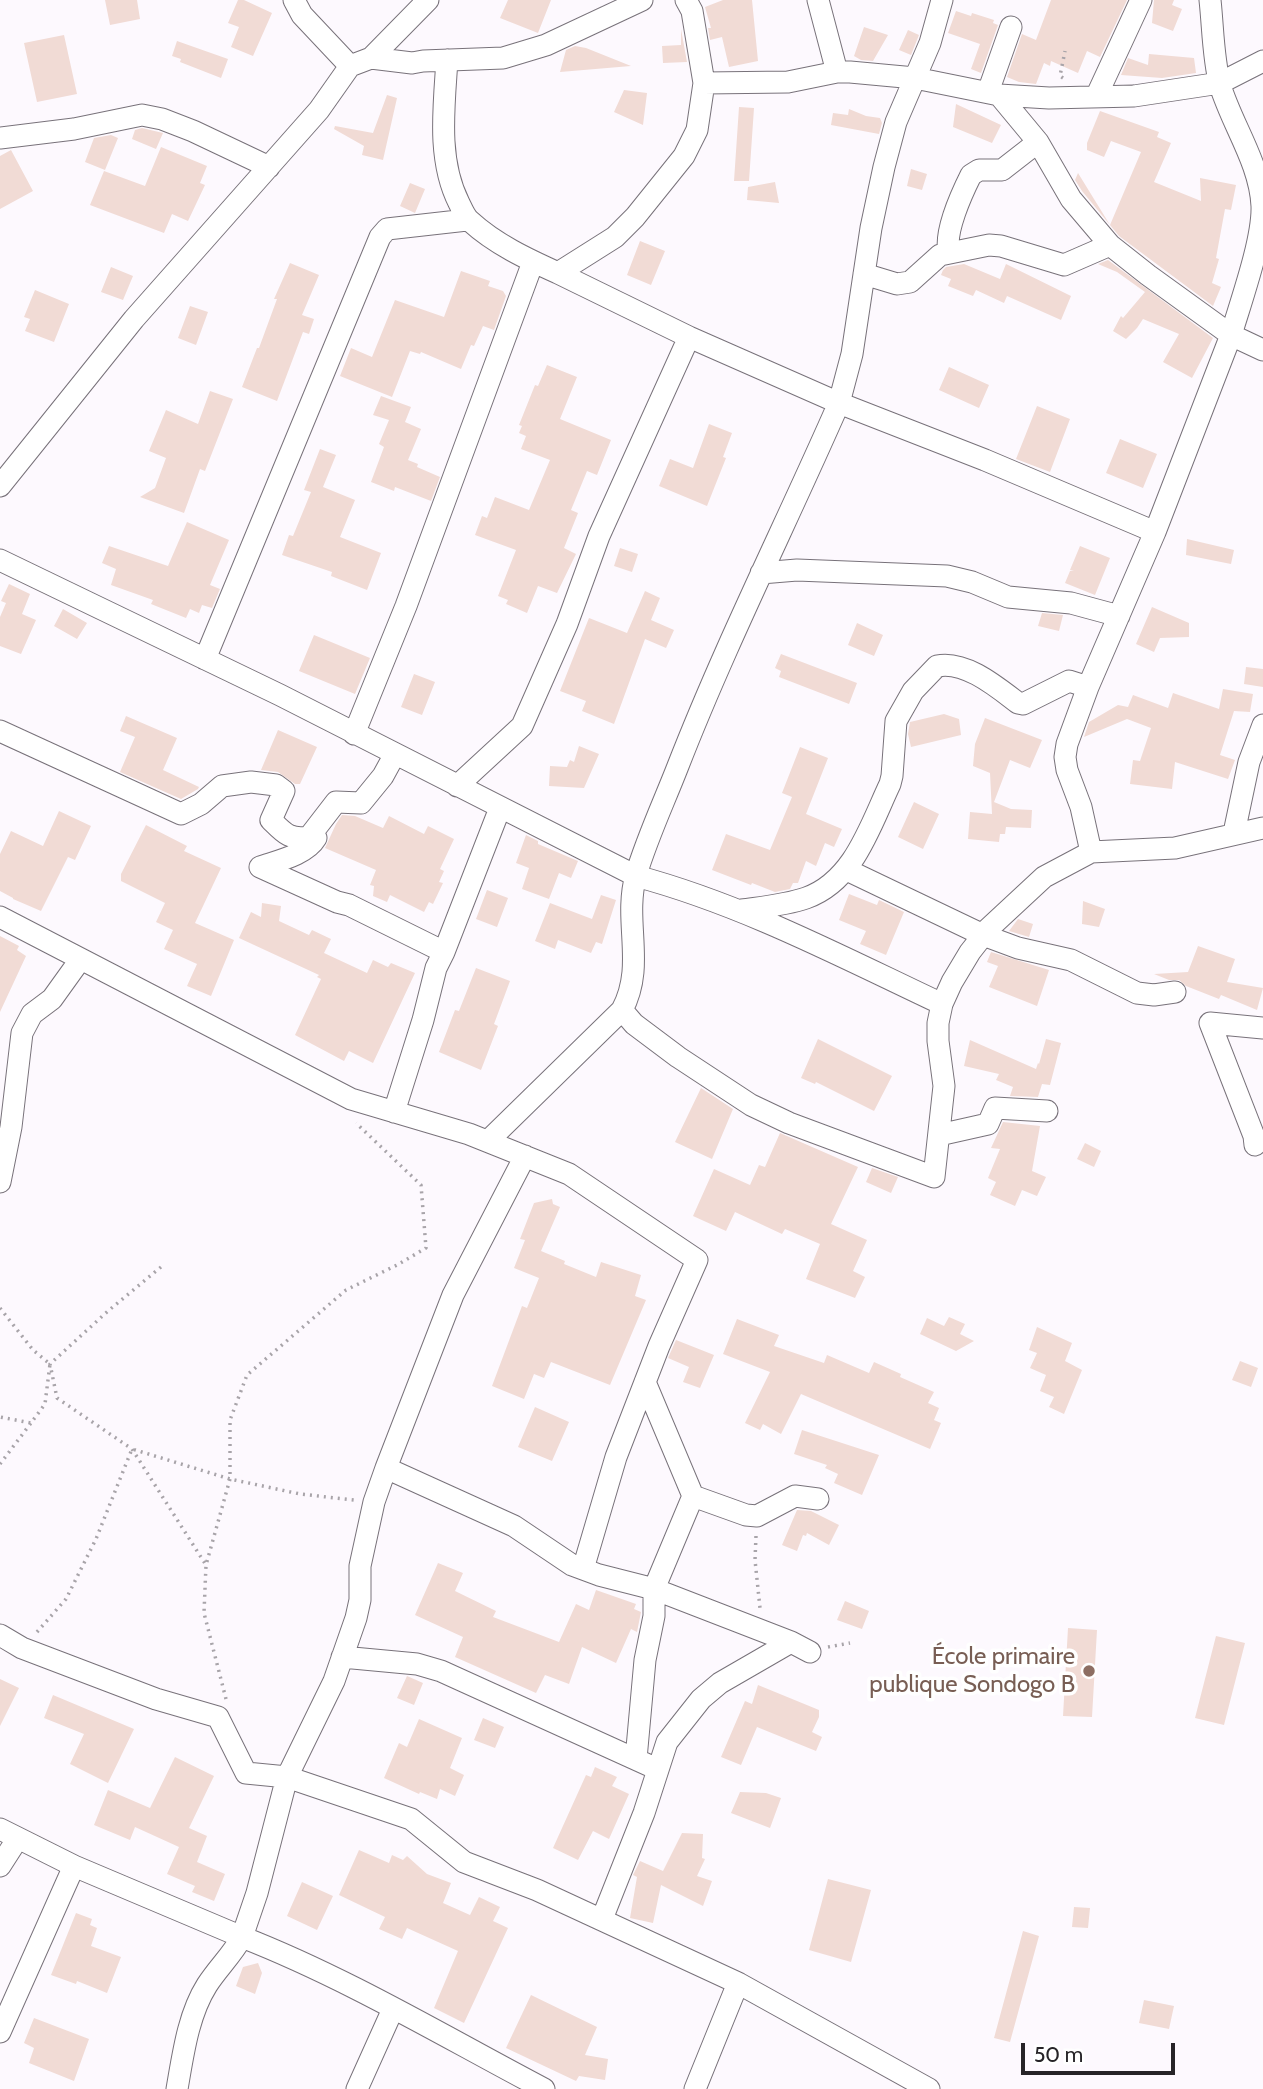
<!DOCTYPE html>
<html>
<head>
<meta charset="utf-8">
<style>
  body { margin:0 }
  #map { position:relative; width:1263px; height:2089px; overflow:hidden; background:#fdf9fe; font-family:Cabin,sans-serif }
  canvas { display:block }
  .scale { position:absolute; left:1021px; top:2043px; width:154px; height:32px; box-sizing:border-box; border:4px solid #272428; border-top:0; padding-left:9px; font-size:21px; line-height:24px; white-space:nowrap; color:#272428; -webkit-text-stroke:5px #fff; paint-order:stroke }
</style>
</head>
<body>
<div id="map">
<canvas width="1263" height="2089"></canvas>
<div class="scale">50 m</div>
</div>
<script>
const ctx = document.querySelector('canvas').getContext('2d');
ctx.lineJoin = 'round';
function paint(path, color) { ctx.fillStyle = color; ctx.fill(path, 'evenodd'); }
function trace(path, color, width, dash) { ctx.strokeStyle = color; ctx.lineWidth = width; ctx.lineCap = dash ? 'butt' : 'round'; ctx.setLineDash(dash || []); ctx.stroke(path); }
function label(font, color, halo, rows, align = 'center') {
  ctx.font = font + ' Cabin,sans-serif'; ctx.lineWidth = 7; ctx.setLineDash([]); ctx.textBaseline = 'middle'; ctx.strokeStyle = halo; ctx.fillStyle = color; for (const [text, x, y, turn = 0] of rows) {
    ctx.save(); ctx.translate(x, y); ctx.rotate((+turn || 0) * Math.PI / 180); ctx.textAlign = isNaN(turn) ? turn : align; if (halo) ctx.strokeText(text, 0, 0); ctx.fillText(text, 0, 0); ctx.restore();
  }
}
const building = new Path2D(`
  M105,0H137L140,19L110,25Z
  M238,0H244L272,13L253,56L231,47L239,27L228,23Z
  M508,0H551L538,33L500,18Z
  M723,0H752L758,61L729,67L722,37L710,40L708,28H711L705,7Z
  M1051,0H1127L1100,57L1087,51L1078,73L1051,61L1050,66L1044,63L1036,84L1019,82L1007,77L1022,34L1036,40Z
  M1154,0H1174L1172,5L1182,9L1173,31L1152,23Z
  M956,11L971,16L972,13L994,20L993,23L998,25L981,73L971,69L980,44L948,33Z
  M864,27L888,35L873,61L861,60L854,56Z
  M681,29L687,62L663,63L662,46L681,45Z
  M908,30L919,35L911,55L899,50Z
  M64,35L77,94L37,102L24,43Z
  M177,41L228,59L221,78L180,62L181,59L172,56Z
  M575,46L586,48L631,66L560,72L566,50Z
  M1149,54L1194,58L1196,73L1162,78L1121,75L1128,58L1148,65Z
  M624,90L647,93L643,125L614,112Z
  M387,95L397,98L383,160L362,155L364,146L334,129L335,126L373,133Z
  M956,104L1001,125L992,143L953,127Z
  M739,107L754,108L749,181H734Z
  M849,109L866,116L880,118L882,123L879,134L831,125L833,113L848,115Z
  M1100,111L1159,132L1157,137L1171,143L1154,182L1201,201L1200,178L1236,185L1231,210L1225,209L1216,258L1219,259L1212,283L1221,287L1213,306L1119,236L1082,191L1075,180L1078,173L1110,225L1141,152L1111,141L1104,157L1087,150V143Z
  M142,128L163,133L156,149L132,139L135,130Z
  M111,135L118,138L105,170L85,162L94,138Z
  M161,147L207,166L200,183L205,185L188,221L172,214L164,233L90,205L104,171L145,186Z
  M11,150L33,191L0,209V156Z
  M911,169L927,174L922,190L907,186Z
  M775,182L779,203L747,200L748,187Z
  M410,183L425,189L415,213L400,206Z
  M640,241L665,251L651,285L627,275Z
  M1108,260L1213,338L1192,378L1163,362L1179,334L1143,319L1137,328L1126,339L1113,331L1121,316L1123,318L1145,292L1117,272L1098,264Z
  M290,263L319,275L302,315L314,319L309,334L303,332L277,401L242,387L257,348H259L277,299H274Z
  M964,264L1000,279L1006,264L1071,296L1061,320L1007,296L1004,303L976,290L973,296L948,286L951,279L941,275L943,270L946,267Z
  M111,267L133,276L123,300L101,292Z
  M461,271L490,281L488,286L503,291L506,296L494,330L483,326L474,346L471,345L461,369L421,352L420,354L410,351L392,397L340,376L351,348L372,357L395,300L444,317Z
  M35,290L69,304L54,342L25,331L30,319L24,317Z
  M190,306L208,312L196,345L178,338Z
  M547,365L577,377L560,419L611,440L597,475L587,471L571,510L578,513L564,548L576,554L557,593L538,586L527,613L506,604L508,600L498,596L516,550L475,535L482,516L487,518L495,497L529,510L550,460L521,449L526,436L519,433L522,426L519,425L535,385L538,386Z
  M949,367L989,385L979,408L939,390Z
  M210,391L233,399L205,471L200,469L184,513L140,497L155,488L166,458L149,451L166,410L198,424Z
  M381,396L411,407L405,422L421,429L408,460L418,464L417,467L440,477L431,501L395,487L394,491L371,482L384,447L379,444L389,420L373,415Z
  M1037,406L1070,419L1050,472L1016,459Z
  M709,424L732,433L723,457L726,458L707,506L659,486L670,459L693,468Z
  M1120,439L1157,454L1143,488L1106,473Z
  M320,449L336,455L323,487L355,500L340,537L381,553L367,590L331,576L332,572L282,555L289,535L293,536L311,492L304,490Z
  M187,522L229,540L210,585L220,589L212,608L202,605L199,613L190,609L186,618L151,604L153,600L111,585L116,569L102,563L109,546L168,566Z
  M1187,539L1234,550L1231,564L1186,555Z
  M1080,546L1110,558L1095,595L1065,583L1070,571H1074L1070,570Z
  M620,548L638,554L632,572L614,566Z
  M9,584L30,594L22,614L36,620L21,654L0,646V617L6,603L1,601Z
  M645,591L660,598L651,620L674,630L666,648L645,639L614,724L582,711L586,701L560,691L589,618L627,633Z
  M1152,607L1189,623V637L1160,638L1154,652L1136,644Z
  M63,609L87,623L77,639L54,626Z
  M1042,613L1063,615L1059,631L1038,626Z
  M857,623L883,635L874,656L848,645Z
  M314,635L370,658L355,694L299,671Z
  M781,654L857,683L849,704L779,677L781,671L775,668Z
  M1246,667L1263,669V687L1244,684Z
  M414,674L435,682L422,715L401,707Z
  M1223,689L1253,694L1250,712L1234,711L1220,755L1235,760L1228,779L1175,762L1172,789L1130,784L1133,760L1140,761L1151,728L1127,719L1084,737L1089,722L1118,705L1128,707L1133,695L1168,708L1173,693L1219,709Z
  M944,714L959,719L961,735L911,747L908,734L910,722Z
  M126,716L177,738L163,770L199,787L198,789L181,799L120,772L135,737L120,731Z
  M985,718L1042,740L1030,768L1010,760L994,802L1011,809L1032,810L1031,828L1006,827L1005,834H1000L999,842L968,839L970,812L992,814L990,773L973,766L975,744Z
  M278,730L317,747L300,784H295L278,772L261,770Z
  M579,746L599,754L584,788L549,786L550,766L567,767L570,760L574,762Z
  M800,747L828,758L806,814L842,829L834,847L825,843L816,866L806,861L798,883H793L790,889L775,892L752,883L751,885L712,870L726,834L770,850L792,797L782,793Z
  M914,802L939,814L923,849L898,837Z
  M59,811L91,826L75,860L68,857L41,911L13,899V898L0,891V854L11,831L43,846Z
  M342,815L355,816L383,828L389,816L424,834L428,826L454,839L440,869L444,871L439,882L443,883L433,904L429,902L424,912L390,895L387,902L373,896L374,886L370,885L376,870L325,848L336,824Z
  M146,825L187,846L184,851L221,868L195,923L234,940L211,996L187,986L197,964L164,949L173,930L156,922L165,903L121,881V874Z
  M526,835L538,841V844L578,861L571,878L559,873L549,899L522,889L529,868L516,863Z
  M487,890L508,898L497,927L476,919Z
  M849,894L877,905L879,900L904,912L886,955L860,944L866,931L839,920Z
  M601,895L616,900L602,944L596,942L591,953L558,940L555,949L535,941L550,903L592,919Z
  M1083,901L1105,909L1099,927L1082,924Z
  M262,903L281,906L279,921L309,935L312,930L331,939L324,953L367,973L373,960L388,967L391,963L415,973L373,1063L349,1051L344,1061L295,1035L321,979L317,977L319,975L239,938L251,912L261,917Z
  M1018,919L1033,924L1029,937L1009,931Z
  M0,936L19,946L17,950L26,956L0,1012Z
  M1198,946L1235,959L1227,982L1263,988L1257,1010L1221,995L1219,999L1186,986L1179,980H1169L1154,974L1188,972Z
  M991,952L1049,970L1037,1006L989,987L998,966L987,962Z
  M476,968L510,981L494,1024L498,1026L481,1070L439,1052L455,1010L459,1011Z
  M818,1039L892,1076L874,1111L816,1082L815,1084L801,1078Z
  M1046,1039L1061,1043L1050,1085L1042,1084L1038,1097L1010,1096L1013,1087L996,1080L999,1074L964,1066L970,1040L1036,1069L1038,1063L1039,1064Z
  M701,1088L733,1109L712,1159L675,1142Z
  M1003,1122L1040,1126L1032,1171L1046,1177L1037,1196L1022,1190L1015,1206L990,1195L996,1182L988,1178L1000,1149L991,1148Z
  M780,1133L858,1167L831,1224L867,1240L853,1271L865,1277L855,1298L806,1279L820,1244L785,1229L782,1234L735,1212L726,1231L693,1216L714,1169L750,1185L759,1165L765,1167Z
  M1085,1143L1101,1151L1094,1167L1077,1159Z
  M872,1168L898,1177L891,1193L866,1182Z
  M552,1199L553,1204L560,1207L541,1251L565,1261L564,1264L596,1277L601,1262L641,1275L635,1296L646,1300L610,1385L551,1362L544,1378L534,1374L524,1399L492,1386L522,1306L527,1308L539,1278L514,1268L525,1240L520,1239L534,1203Z
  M949,1317L965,1324L960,1334L974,1341L956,1351L920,1334L927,1318L944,1326Z
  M737,1319L779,1335L774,1346L824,1363L827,1355L869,1373L874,1362L901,1374L900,1377L934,1392L928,1403L939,1408L934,1420L941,1423L930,1449L801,1394L781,1434L763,1424L760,1430L745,1423L770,1372L723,1354Z
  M1037,1327L1072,1343L1065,1361L1082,1370L1064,1414L1049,1407L1054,1397L1040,1391L1046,1375L1030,1368L1037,1353L1029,1350Z
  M676,1340L714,1355L700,1388L683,1382L689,1367L668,1358Z
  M1240,1361L1258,1368L1251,1387L1232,1380Z
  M535,1407L569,1422L552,1461L518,1447Z
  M802,1430L879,1455L862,1495L834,1483L838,1474L825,1468L827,1465L794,1454Z
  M797,1510L811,1511L839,1525L829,1545L807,1533L806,1536L803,1535L797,1551L782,1545Z
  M438,1563L463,1573L455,1591L496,1611L493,1617L559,1642L576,1604L589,1610L596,1590L636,1604L634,1609L641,1612L637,1632L631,1629L616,1663L582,1647L569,1684L545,1675L536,1693L455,1657L463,1637L415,1615Z
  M845,1601L869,1611L862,1629L837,1620Z
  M1068,1628L1097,1630L1092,1717L1063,1716Z
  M1216,1636L1245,1643L1224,1725L1195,1718Z
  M407,1676L423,1683L414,1705L397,1698Z
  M0,1679L19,1688L0,1726Z
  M758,1685L819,1710V1717L812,1732L822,1737L816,1751L757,1727L741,1765L721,1757L745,1701L752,1704Z
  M53,1695L134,1729L108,1783L70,1764L84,1734L44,1718Z
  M483,1718L504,1727L495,1748L474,1740Z
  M419,1719L462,1738L450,1768L464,1775L455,1796L440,1789L437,1799L420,1792L419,1794L384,1778L399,1743L407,1747Z
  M175,1757L214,1776L189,1828L207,1836L197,1862L225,1874L214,1901L192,1892L195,1886L167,1874L179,1847L135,1827L130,1840L94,1825L108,1790L150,1808Z
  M595,1767L617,1777L612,1786L629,1794L609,1839L593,1831L578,1860L553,1848L586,1775L591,1777Z
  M740,1792L766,1793L781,1798L770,1828L731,1813Z
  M682,1833L703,1834L702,1858L705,1859L697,1876L712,1881L703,1906L661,1885L653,1923L630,1918L637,1877L633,1875L640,1861L663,1871Z
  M359,1850L389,1863L392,1855L403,1860L407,1856L427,1874L451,1883L443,1903L470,1915L479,1897L500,1907L493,1921L508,1928L464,2023L434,2008L458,1951L407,1928L402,1939L379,1929L385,1917L339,1895Z
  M828,1879L871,1890L851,1962L809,1950Z
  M302,1882L333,1896L317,1930L287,1916Z
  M1074,1907L1090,1908L1088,1928L1072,1927Z
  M76,1913L92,1919L90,1925L97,1928L91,1946L121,1957L107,1993L77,1981L76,1984L51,1975Z
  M1023,1931L1039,1936L1010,2042L994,2038Z
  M258,1963L262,1973L255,1994L236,1986L243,1967Z
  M531,1995L597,2027L585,2055L608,2059L605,2080L579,2076L576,2081L506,2048Z
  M1144,2000L1174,2006L1169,2029L1139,2023Z
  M34,2018L89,2039L74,2081L29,2063L34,2048L24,2043Z`);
const path = new Path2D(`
  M1063,78L1060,76L1065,51
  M161,1267L108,1311L50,1364L57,1398L132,1449L206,1565
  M0,1308L33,1350L50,1364L45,1404L31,1423L0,1417
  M0,1464L31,1423
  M756,1536L755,1560L760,1608
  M37,1632L66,1599L96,1539L132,1449L230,1479L300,1494L354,1500
  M828,1647L850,1643
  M226,1699L204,1613L206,1565L230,1479V1420L247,1375L346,1290L397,1265L426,1248L421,1185L356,1123`);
const street = new Path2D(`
  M294,0L302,15L350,66
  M686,0L692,11L704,83L788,82L837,72H850L915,78L999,95L1049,98L1134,96L1220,83L1263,61
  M818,0L837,72
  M1210,0C1213,27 1213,58 1220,85C1232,125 1260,163 1262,206C1263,240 1241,301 1231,335L1263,350
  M371,58L412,63L423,61L503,58L546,45L642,0
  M447,60C444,107 437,160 459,203C462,209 465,217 470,221C495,244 527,259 558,273L615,237L635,217L684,156L697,130L704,83
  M988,92L1011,27
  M999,95L1038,142L1071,199L1110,245L1148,275L1231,335L1155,532L1088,687L1067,744L1065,757L1067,770L1081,807L1091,852
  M1096,97L1141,0
  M0,138L74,129L142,115L162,119L193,131L269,167
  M949,252C944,232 962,193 971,175L979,170H1002L1038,142
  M558,273L689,337L839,403L985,460L1155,532
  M864,274L897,284L910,282L940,255L989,245L1001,246L1064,265L1110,245
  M0,486L134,319L319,110L350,66L371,58L428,0
  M0,560L280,695L636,876C744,905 842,957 942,1004
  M761,573L797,570L947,576L972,582L1008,597L1071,603L1119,616
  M205,659L380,237L387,229L467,220
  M0,731L181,814L201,804L222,786L251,782L276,785L284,791L271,820C284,833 289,840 309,837L336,802L361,803L383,776L395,754
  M354,734L406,606L533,262
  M457,786L522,726L567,624L599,536L689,337
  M1234,833L1249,762L1263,725
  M316,838C306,855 277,861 260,867L337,902L349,905L444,952L436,968L423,1020L394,1112
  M847,870L983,935L1018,948L1071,960L1137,993L1154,995L1175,992
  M742,910C763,907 786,905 806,898C854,881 870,826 890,784L892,776L896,721L913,691L937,666C965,660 997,687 1018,703L1023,704L1069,681L1088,687
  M0,917L351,1099L469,1134L569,1174L697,1260L659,1346L616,1457L583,1569
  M444,952L500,808
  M622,1010L634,1024L678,1057L751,1105L789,1123L934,1177L944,1086L938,1041V1023L942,1004L952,982L970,952L988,929L1044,877L1091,852L1175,848L1263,828
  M939,1135L988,1124L995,1108L1047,1111
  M488,1141L622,1010C646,965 623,922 636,875C647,838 664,802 678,766C726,643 786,524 839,403L852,354L871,228L884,167L896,122L930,43L942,0
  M1255,1145L1254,1136L1210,1023L1263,1028
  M0,1182L11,1127L22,1033L32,1014L52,999L80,960
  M645,1382L693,1496L746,1515L757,1516L795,1496L818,1499
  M386,1468L514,1526L572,1565L599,1575L654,1589L791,1642L810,1652
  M0,1635L22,1648L156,1699L218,1717L246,1773L287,1777L334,1681L356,1618L360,1600V1566L374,1502L386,1468L453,1295L525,1156
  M342,1657L417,1664L441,1671L657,1769
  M636,1759L645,1660L654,1616V1589L693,1496
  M0,1829L74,1866
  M0,1866L18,1838
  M602,1919L644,1813L667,1742L701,1699L720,1683L791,1642
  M0,2032L74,1866L242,1937L257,1893L287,1777L411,1819L464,1862L537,1890L738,1983L929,2089
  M177,2089C183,2055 188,2015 207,1985C218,1968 232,1955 242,1937C347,1978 445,2037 544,2089
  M357,2089L393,2009
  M695,2089L738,1983`);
const markers = [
  [1089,1671,7,"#8d6e63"]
];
const educationNames = [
  ["École primaire",1075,1657],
  ["publique Sondogo B",1075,1685]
];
paint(building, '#f1dbd5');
trace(street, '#78727a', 23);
trace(path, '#a8a4a9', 3.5, [2, 5]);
trace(street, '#fff', 21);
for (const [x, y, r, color] of markers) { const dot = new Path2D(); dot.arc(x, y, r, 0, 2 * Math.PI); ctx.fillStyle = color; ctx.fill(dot); trace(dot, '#fff', 2.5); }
label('24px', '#785e54', '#fff', educationNames, 'right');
</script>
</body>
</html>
